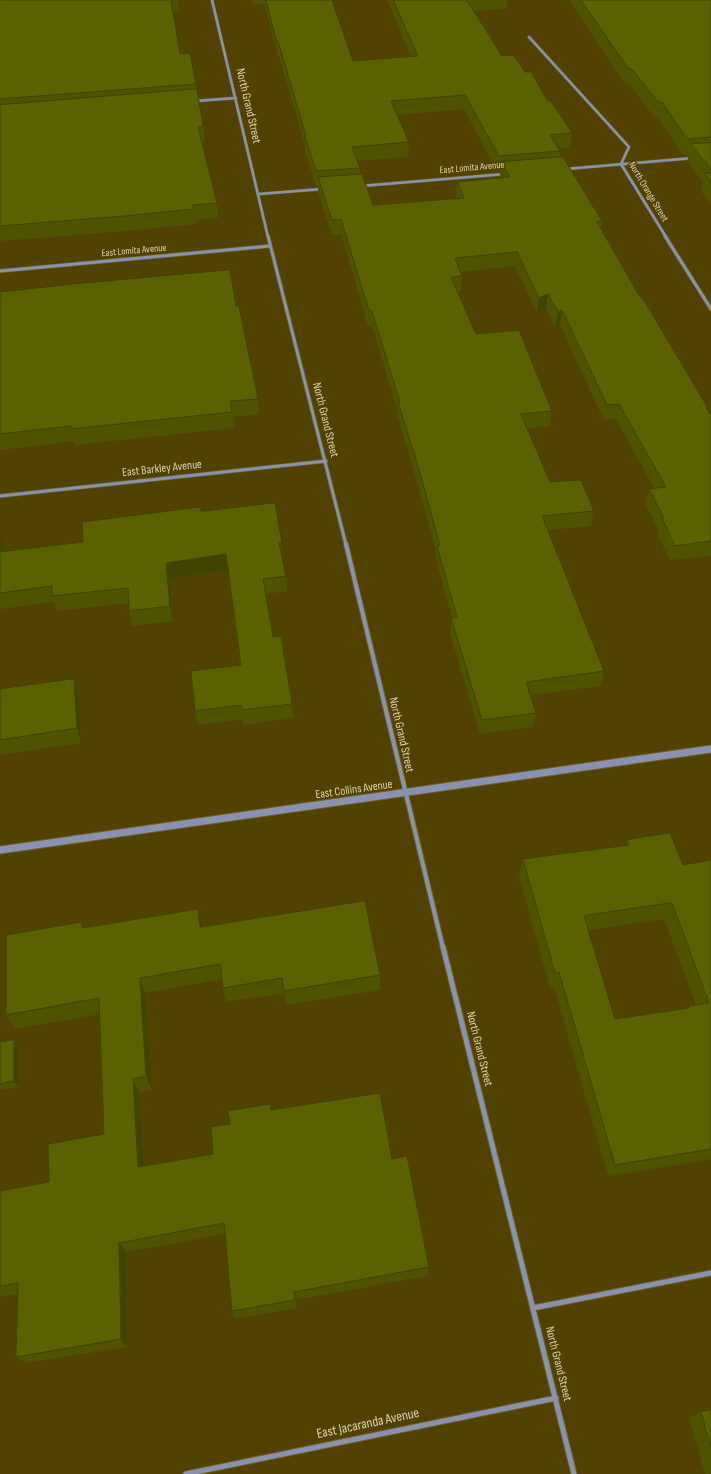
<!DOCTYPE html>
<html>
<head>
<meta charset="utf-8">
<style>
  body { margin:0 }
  canvas { display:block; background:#524200 }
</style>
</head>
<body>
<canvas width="711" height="1474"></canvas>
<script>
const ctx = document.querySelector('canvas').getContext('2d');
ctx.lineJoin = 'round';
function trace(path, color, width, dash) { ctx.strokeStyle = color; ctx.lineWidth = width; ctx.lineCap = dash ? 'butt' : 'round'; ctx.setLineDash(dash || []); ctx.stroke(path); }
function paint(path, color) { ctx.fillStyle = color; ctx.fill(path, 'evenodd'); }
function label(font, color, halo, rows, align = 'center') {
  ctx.font = font + ' "Sofia Sans Condensed",sans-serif'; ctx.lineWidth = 3; ctx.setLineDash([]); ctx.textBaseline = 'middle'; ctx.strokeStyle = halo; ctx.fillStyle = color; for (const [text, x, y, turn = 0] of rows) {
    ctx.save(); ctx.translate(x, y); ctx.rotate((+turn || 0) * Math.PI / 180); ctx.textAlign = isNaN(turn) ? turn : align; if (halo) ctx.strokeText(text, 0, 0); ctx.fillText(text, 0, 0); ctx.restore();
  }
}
const minorFar3 = new Path2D(`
  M212,0L268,237
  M529,37L629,147L621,164L666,237
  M195,101L236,98
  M566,169L693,158
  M361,186L505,174
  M259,194L322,189`);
const minorFar2 = new Path2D(`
  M268,236L346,545
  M665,236L711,309
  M0,271L270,246
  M0,496L326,461`);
const minorFar1 = new Path2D(`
  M346,544L443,948`);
const minor = new Path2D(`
  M443,947L574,1474
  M533,1308L711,1273
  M186,1474L556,1398`);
const tertiary = new Path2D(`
  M0,850L711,749`);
const wall = new Path2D(`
  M0,0H178L179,10L173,11L180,54L196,84L203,126L205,141H202L217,203L218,218L196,220V224L126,231L0,241Z
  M252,0H332L353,61L411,57L387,0H507L506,9L474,11L502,56L525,72L548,101L572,133L569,148L559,149L560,151L559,157L602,221L600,228L640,297L708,408V411L711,416V556L670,560L657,533L658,529L645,504L649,489L654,488L616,419L604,420L560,325L555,327L546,309L537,313L515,266L461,272L462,276L461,291H457L476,334L552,411L550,426L527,428L550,482L594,511L591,526L548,530L604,671L600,686L531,695L536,713L533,727L480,734L450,633L451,618H452L436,561V551L420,491L398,417V412L372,325L368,326L341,234L332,235L318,192V186H316L305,151V145L279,56H278L267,13L263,4L253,5ZM464,109L497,171H500V177L501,178L457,182L456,197V198L373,205L360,174V168L357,161L408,157L409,142L397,115Z
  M569,0H711V205L701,191L703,182L687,161L689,155L684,156L658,118H655L629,84L626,85Z
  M0,292L236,306L258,399L259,414L233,417L234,428L75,445L74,441L0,450Z
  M201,511L282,543V558L286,576L287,591L266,594L273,637L292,704L293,718L243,725V719L198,725L195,711L240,665L228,570L169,579L173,621L132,626L129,611V603L57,611L54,602L0,609V535L4,547V551L83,542Z
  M74,679L78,693L81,743L0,755V689Z
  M627,840L683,865L711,860V1159L608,1176L554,987L550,988L519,876L523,859L625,845ZM664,919L696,1005L688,1006L686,1009L615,1019L588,930Z
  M84,927H202L380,975V990L286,1005L284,993L226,1002L223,988L222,979L145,993L152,1090L139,1092L143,1166L213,1154L230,1124L271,1110L392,1159L429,1267L427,1276L296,1300L297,1308L235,1319L232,1311L225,1234L126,1252L127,1347L26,1363L16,1357L18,1294L0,1297V1191L49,1182L104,1134L100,1014L15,1029L6,1015Z
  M0,1042L18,1046V1087L0,1090Z
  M711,1410V1474H705L689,1418L701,1412Z`);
const shadedWall = new Path2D(`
  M548,294L546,309L537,313L539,298Z
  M562,310L560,325L555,327L558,312Z
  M0,535L4,547L5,567L0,554Z
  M226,554L228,570L169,579L173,621L170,606L166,563Z
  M74,679L78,693L81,743L77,728Z
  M198,909L202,925L204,942L200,927Z
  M140,978L145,993L152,1090L146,1076Z
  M14,1040L18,1046V1087L14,1081Z
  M133,1079L139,1092L144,1178L138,1167Z
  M119,1243L126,1252L127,1347L121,1339Z`);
const building = new Path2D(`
  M0,0H171L180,54L190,53L196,84L0,99Z
  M266,0H332L353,61L418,56L393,0H467L502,56L513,55L525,72H531L548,101H551L572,133L550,135L560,151L499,156L465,95L391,101L409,142L352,147L360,168L316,171L305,137L306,136L278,41L277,42Z
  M581,0H711V137L687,139L662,102H658L632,69H629Z
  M197,89L203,126L198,127L217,203L193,205L194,209L124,216L0,226V105Z
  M711,143V170L691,144Z
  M563,157L602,221L597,222L640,297H642L708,408H706L711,416V541L675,546L662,518H664L649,489L666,487L619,404L607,405L562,310L558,312L548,294L539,298L517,252L455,258L462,276L451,277L476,334L519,330L552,411L521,414L550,482L581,480L594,511L542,516L604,671L526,682L536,713L482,720L451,618L457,617L437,546H440L421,476L398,402H400L372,311H369L341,219L332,220L318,177L362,174L373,205L464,198L457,182L510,177L501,162Z
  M711,173V182L705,174Z
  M230,270L236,306H239L258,399L230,401L232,412L71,429V426L0,434V292L73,284Z
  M275,503L282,543H279L286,576L263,579L273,637L281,636L292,704L242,710L241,705L195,711L191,671L241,665L226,554L166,563L170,606L129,611L128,588L52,596V586L0,593V552L83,542L82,522L200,507L201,511Z
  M74,679L77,728L0,740V689Z
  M670,833L683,865L711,860V1149L615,1165L559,972L555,973L523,859L629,845L627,840ZM672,903L709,1003L688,1006L689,1008L615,1019L584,916Z
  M365,901L380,975L284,991L282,978L223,988L220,964L140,978L146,1076L133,1079L138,1167L213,1154L211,1127L230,1124L228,1111L270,1104L271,1110L380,1093L392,1159L407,1156L429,1267L294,1292L295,1300L232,1311L224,1223L119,1243L121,1339L16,1357L18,1283L0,1286V1191L49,1182L48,1144L104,1134L99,998L6,1015V935L82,922V928L198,909L200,927Z
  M14,1040V1081L0,1084V1042Z
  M711,1410V1447L701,1412Z`);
const farStreetnames = [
  ["East Lomita Avenue",472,168,-5],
  ["North Orange Street",648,192,59],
  ["East Lomita Avenue",134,251,-5]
];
const streetNames = [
  ["North Grand Street",248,106,77],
  ["North Grand Street",325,420,76],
  ["East Barkley Avenue",162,469,-6],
  ["North Grand Street",401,735,77],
  ["East Collins Avenue",354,790,-8],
  ["North Grand Street",479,1049,76],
  ["North Grand Street",558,1364,76]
];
const nearStreetnames = [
  ["East Jacaranda Avenue",368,1424,-12]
];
trace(minorFar3, '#6e5f22', 3.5);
trace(minorFar2, '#6e5f22', 4.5);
trace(minorFar1, '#6e5f22', 6);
trace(minor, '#6e5f22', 7);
trace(tertiary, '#6e5f22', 9);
trace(minorFar3, '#8991b1', 2.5);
trace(minorFar2, '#8991b1', 3);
trace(minorFar1, '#8991b1', 4);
trace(minor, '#8991b1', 5);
trace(tertiary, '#8991b1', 7);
paint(wall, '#4f5300');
paint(shadedWall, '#404400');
paint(building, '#5c6100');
trace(building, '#404400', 1);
label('10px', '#dcd1ac', '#524200', farStreetnames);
label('12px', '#dcd1ac', '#524200', streetNames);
label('14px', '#dcd1ac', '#524200', nearStreetnames);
</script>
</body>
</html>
